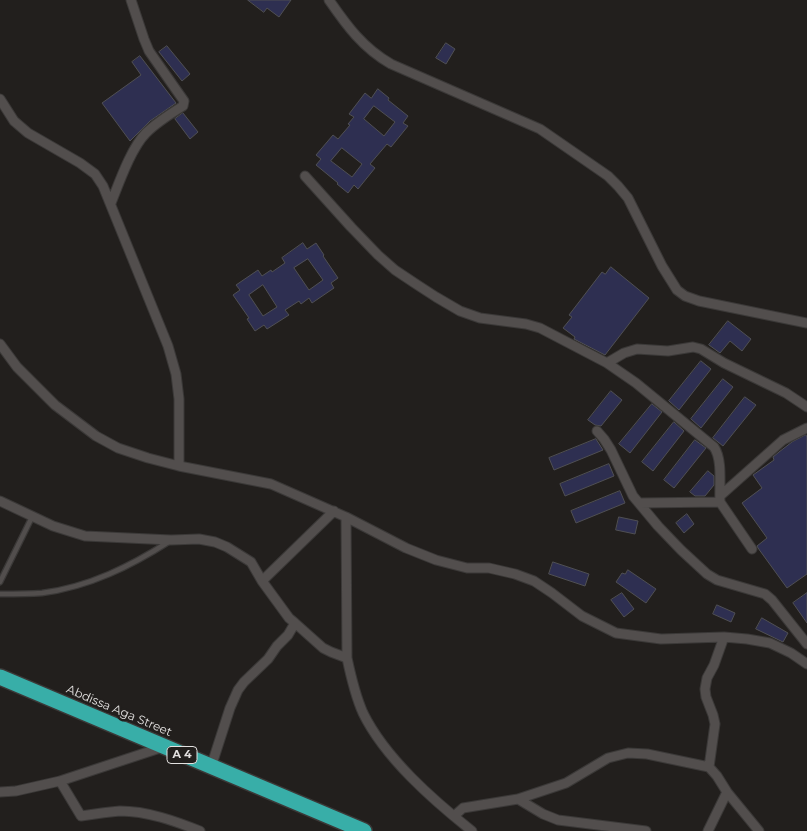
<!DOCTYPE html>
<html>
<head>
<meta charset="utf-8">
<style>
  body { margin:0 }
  canvas { display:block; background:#221f1d }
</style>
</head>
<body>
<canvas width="807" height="831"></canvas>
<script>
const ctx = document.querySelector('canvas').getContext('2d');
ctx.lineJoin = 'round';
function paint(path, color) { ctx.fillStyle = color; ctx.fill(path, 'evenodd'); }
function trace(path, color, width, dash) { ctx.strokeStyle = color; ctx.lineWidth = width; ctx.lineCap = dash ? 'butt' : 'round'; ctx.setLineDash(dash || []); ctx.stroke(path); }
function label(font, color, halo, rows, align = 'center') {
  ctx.font = font + ' Montserrat,sans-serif'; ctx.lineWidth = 5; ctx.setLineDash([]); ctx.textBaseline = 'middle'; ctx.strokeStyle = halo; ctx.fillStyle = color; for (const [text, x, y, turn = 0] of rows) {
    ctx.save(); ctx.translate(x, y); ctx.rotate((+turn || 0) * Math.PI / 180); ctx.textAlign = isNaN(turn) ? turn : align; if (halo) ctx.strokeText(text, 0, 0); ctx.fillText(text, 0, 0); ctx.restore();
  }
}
const building = new Path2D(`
  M248,0H291L279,17L267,8L264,12Z
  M446,43L455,49L446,64L436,58Z
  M167,46L190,74L182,81L159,52Z
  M140,56L176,103L150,121L130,141L102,103L141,75L132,62Z
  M378,89L389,98L388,100L408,116L403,123L408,126L391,147L387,144L370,164L375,168L358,189L354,185L348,193L337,184L338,183L316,165L321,159L316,155L333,135L338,139L350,125L348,124L354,117L349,114L365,93L371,98ZM374,106L395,122L384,136L364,119ZM342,148L362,164L352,177L331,161Z
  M183,113L198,132L190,139L175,119Z
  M303,243L307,249L316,243L324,255L323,256L338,278L331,283L334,288L312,303L309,298L301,304L299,301L285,310L289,315L267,329L264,325L255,331L247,319L249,318L233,295L240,290L236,285L258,270L262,276L271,270L272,272L285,263L282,258ZM308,259L323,280L309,290L294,268ZM263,285L277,307L263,316L249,295Z
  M611,267L649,298L605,355L574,339L575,337L563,328L572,317L569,315L602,272L605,274Z
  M728,321L751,339L742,351L730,341L720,353L709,345Z
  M701,361L711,369L679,410L669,401Z
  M723,379L733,387L701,428L691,419Z
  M611,391L622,400L601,426L595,425L588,420Z
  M745,397L756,405L723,446L713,438Z
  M652,404L662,412L630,453L619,444Z
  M674,422L684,431L653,471L642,462Z
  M806,435L807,437V574L787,588L758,548L757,546L767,538L742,503L762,488L753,475L774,460L773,457L779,452L792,442Z
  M596,439L603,450L554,470L549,458Z
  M695,440L706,448L674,488L664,480Z
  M609,464L614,476L565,496L560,484Z
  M708,471L714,476V485L705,496H695L690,492Z
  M620,491L625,503L576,523L571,511Z
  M687,514L694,524L684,533L676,523Z
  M619,517L638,521L635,534L616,530Z
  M553,562L589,574L585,586L549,574Z
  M628,570L656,589L646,603L616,582L622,573L625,574Z
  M622,593L634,609L624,617L611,600Z
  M807,593V623L793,603Z
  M717,605L735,613L731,622L713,614Z
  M762,618L788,633L783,642L756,629Z`);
const lane = new Path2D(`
  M0,582L32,517
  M0,594C14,594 28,594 42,593C89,587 131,566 170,541`);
const street = new Path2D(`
  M329,0C347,26 363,48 391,64L540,129L608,176L618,186L628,198L662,266L677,290L685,296L699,301L807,323
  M0,99L14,121L28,133L80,163L95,174L103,186L168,346L176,374L179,399V466
  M305,176L351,227L378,255L395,270L416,284L436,297L460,311L480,318L526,324L540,328L607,363L636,383L714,447C723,460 719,486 720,502
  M111,203C119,183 131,148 146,133C156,123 170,114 183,106L184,101L149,51L144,39L131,0
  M0,344L17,367L55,405L96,436L118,448L148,458L179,466L271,484L346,517L406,548L436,560L467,568H489L515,574L534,581L552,593L582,616L616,633L661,639L724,637L747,639L770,643L791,653L807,664
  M607,363L624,353L637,349L668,351L693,347L701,349L724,363L786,393L807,407
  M597,431L604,439L611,450L633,496L658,526L681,550L707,574L717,580L765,594L772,600L807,644
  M720,496L783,440L807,428
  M0,501L53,526L85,536L171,540L199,539L215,542L227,547L251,562L262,581L289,618L295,623L323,648L331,652L347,658
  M639,503L720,502L752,549
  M346,517L347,658C351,677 355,695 363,713C385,758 433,800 472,831
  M262,581L334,511
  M211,767L230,708L238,690L244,682L268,659L277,646L288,635L295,623
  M709,767L715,724L713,715L706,697L705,689L707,678L714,665L724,637
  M60,781L81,816C94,814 107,812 120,811C147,811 175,821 200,831
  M0,792L16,791L60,781L163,747
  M518,799L543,814L558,820L646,831
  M454,816L463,808L518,799L566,783L608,758L628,753L647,754L709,767L717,776L727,792L759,831
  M708,831L727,792`);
const highway = new Path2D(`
  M0,677L364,831`);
const shields = [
  [182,755,30]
];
const shieldNames = [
  ["A 4",182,755]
];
const streetNames = [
  ["Abdissa Aga Street",119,711,23]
];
paint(building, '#2e2f51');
trace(building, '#4f4f53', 1);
trace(lane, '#3b3938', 7);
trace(street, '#3b3938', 11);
trace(highway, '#3b3938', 18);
trace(lane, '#524e4d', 4.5);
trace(street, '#524e4d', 9);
trace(highway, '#38aea8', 15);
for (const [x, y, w] of shields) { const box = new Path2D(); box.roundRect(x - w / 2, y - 8.5, w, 17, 4); ctx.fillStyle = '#221f1d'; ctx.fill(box); trace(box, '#e3e1e0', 1); }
label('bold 11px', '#e3e1e0', null, shieldNames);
label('12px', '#e3e1e0', '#221f1d', streetNames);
</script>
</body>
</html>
